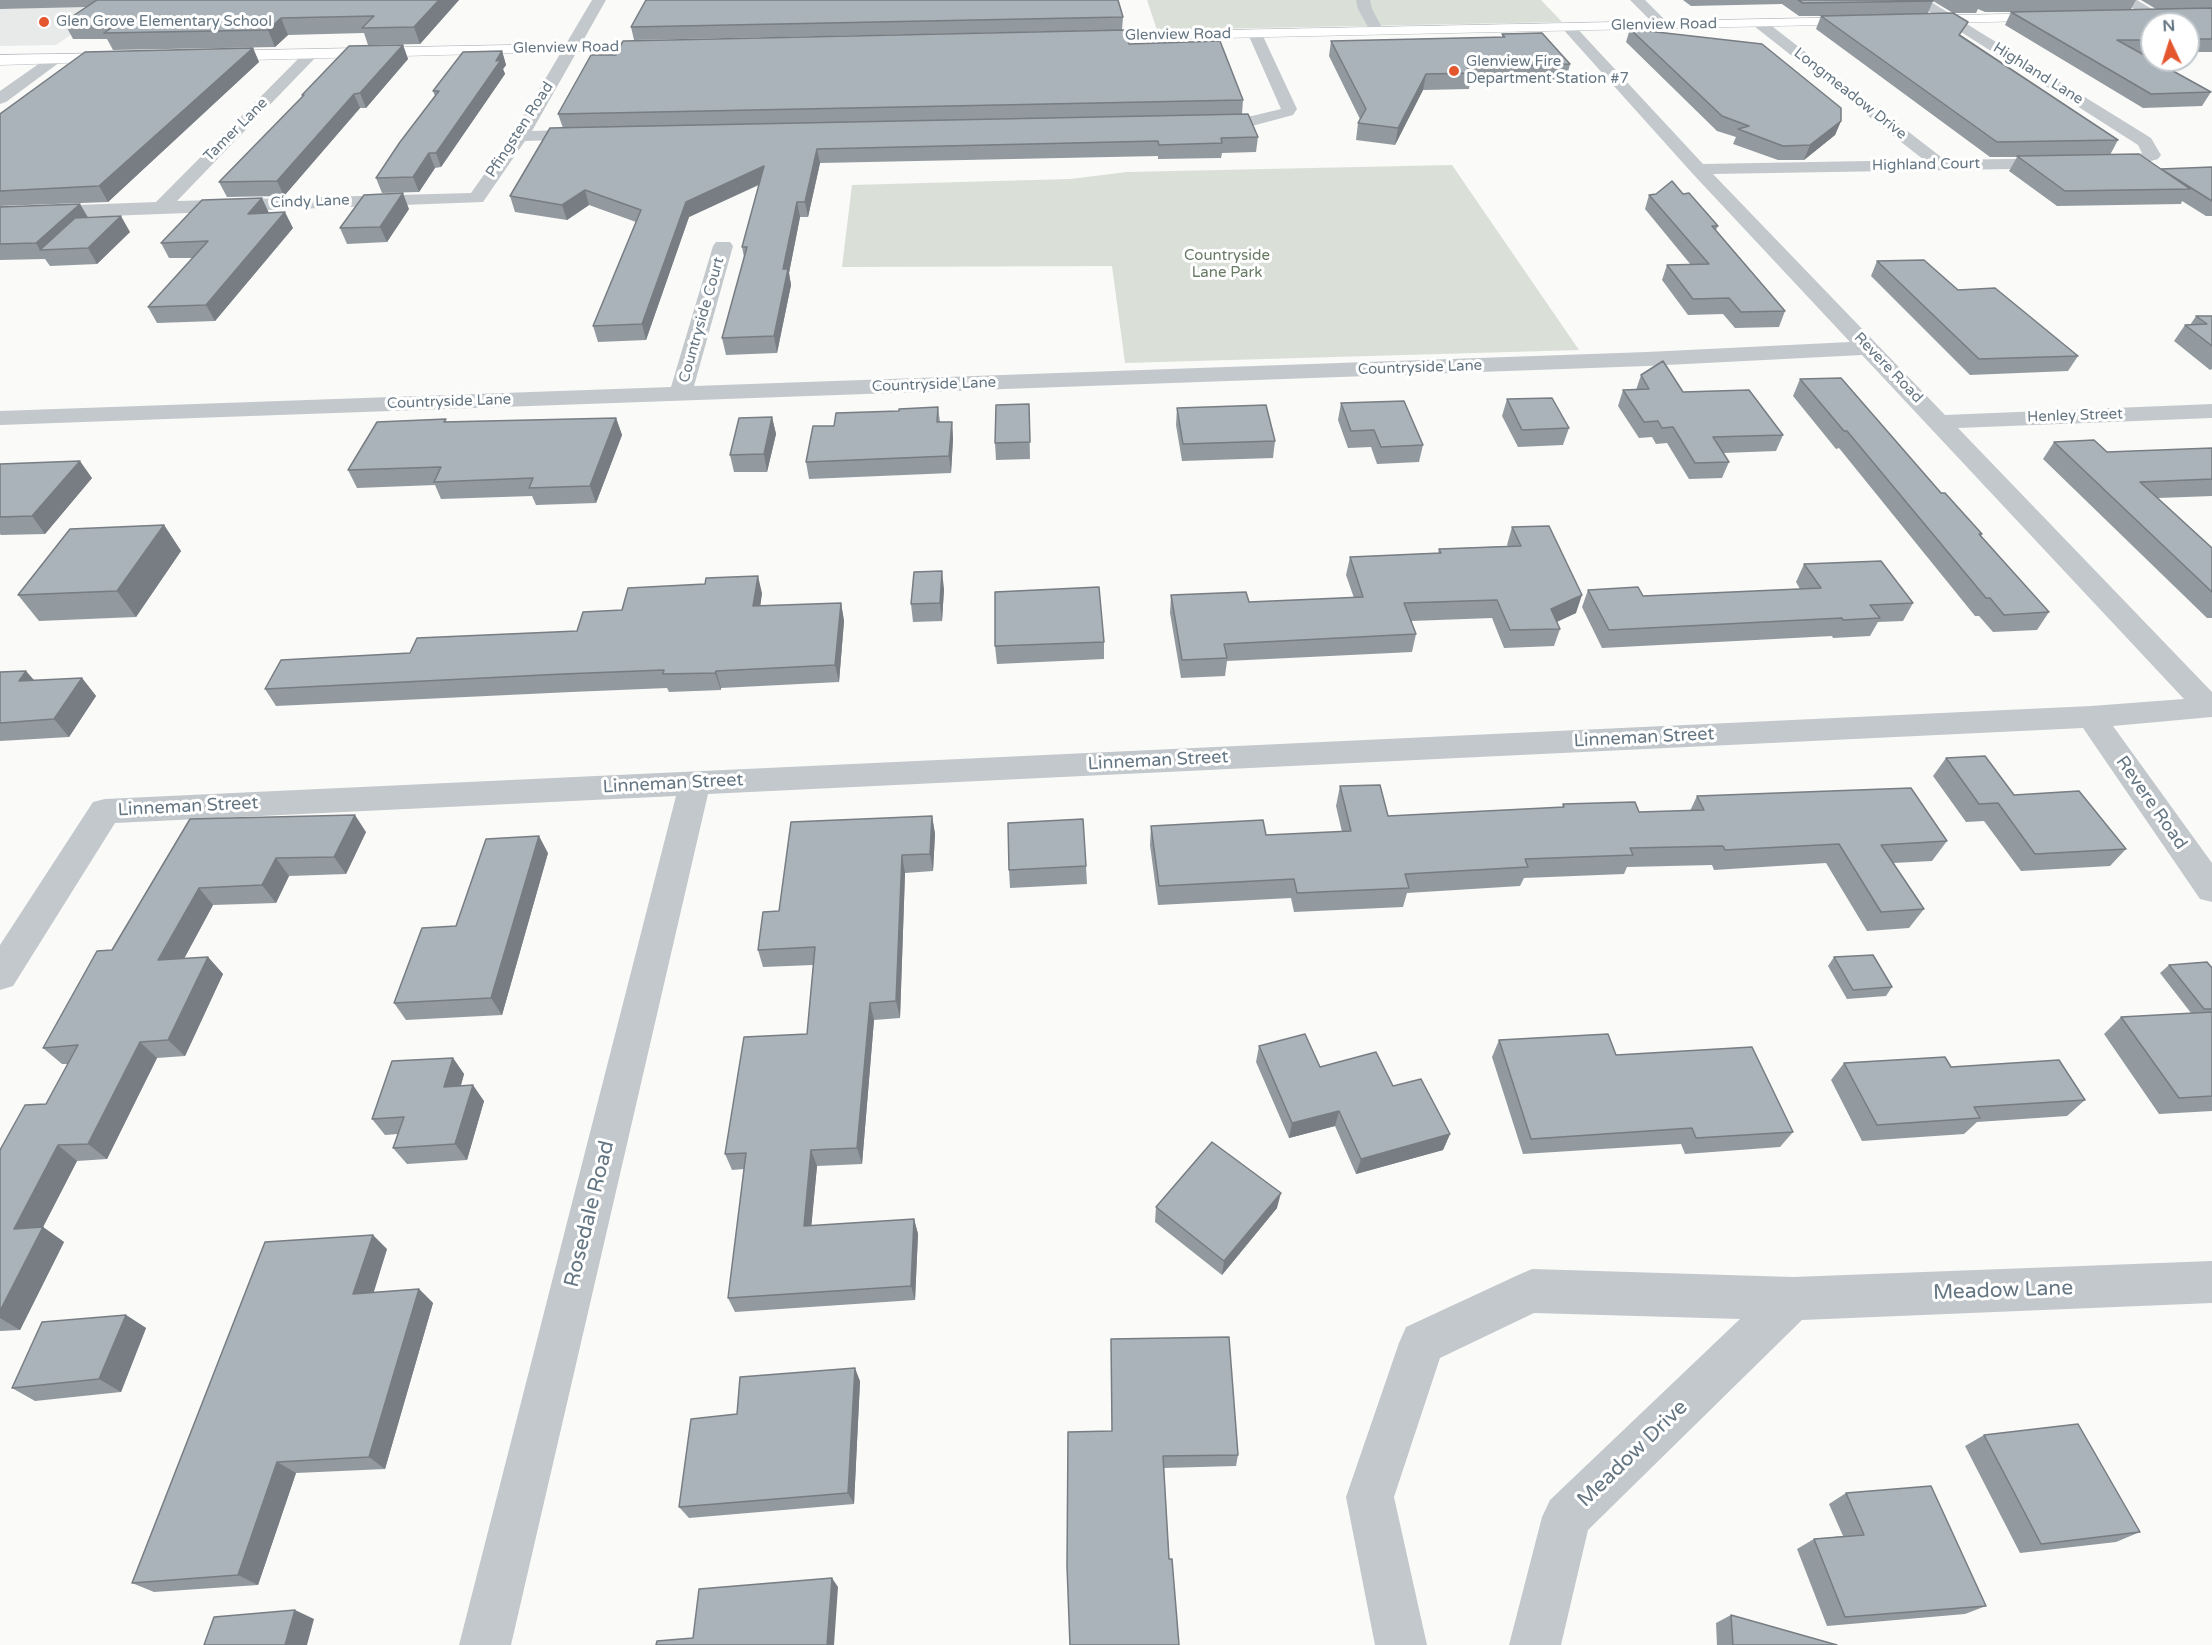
<!DOCTYPE html>
<html>
<head>
<meta charset="utf-8">
<style>
  body { margin:0 }
  #map { position:relative; width:2212px; height:1645px; overflow:hidden; background:#fafaf8; font-family:"Varela Round",sans-serif }
  canvas { display:block }
  .north { position:absolute; left:2140px; top:12px; width:60px; height:60px; box-sizing:border-box; background:#fff; border:2px solid #c1c8cd; border-radius:50%; rotate:356deg; font-size:16px; font-weight:700; line-height:24px; text-align:center; color:#657683 }
  .north::after { content:''; display:block; margin:auto; width:21px; height:27px; background:#e4572e; clip-path:polygon(50% 0,100% 100%,50% 72%,0 100%) }
</style>
</head>
<body>
<div id="map">
<canvas width="2212" height="1645"></canvas>
<div class="north">N</div>
</div>
<script>
const ctx = document.querySelector('canvas').getContext('2d');
ctx.lineJoin = 'round';
function paint(path, color) { ctx.fillStyle = color; ctx.fill(path, 'evenodd'); }
function trace(path, color, width, dash) { ctx.strokeStyle = color; ctx.lineWidth = width; ctx.lineCap = dash ? 'butt' : 'round'; ctx.setLineDash(dash || []); ctx.stroke(path); }
function label(font, color, halo, rows, align = 'center') {
  ctx.font = font + ' "Varela Round",sans-serif'; ctx.lineWidth = 6; ctx.setLineDash([]); ctx.textBaseline = 'middle'; ctx.strokeStyle = halo; ctx.fillStyle = color; for (const [text, x, y, turn = 0] of rows) {
    ctx.save(); ctx.translate(x, y); ctx.rotate((+turn || 0) * Math.PI / 180); ctx.textAlign = isNaN(turn) ? turn : align; if (halo) ctx.strokeText(text, 0, 0); ctx.fillText(text, 0, 0); ctx.restore();
  }
}
const built = new Path2D(`
  M0,0H121L56,45L0,46Z`);
const green = new Path2D(`
  M1147,0H1541L1562,22L1157,30Z
  M1452,165L1579,350L1125,363L1112,266L842,267L852,185L1070,179L1127,172Z`);
const minor = new Path2D(`
  M592,0H606L532,131L590,129L596,130L598,134L596,138L590,139L525,141L483,202L0,220V208L156,202L306,51H316L319,54L316,57L177,201L471,193L512,135Z
  M1356,0H1370L1372,9L1384,31L1382,34H1372L1358,9Z
  M1630,0H1645L1670,25L1663,29L1658,28Z
  M1911,0H1928L2151,138L2161,155L2158,159L2130,167L1713,174L1945,415L2212,404V418L1958,428L2212,692V717L2113,726L2212,863V902L2200,899L2083,728L708,794L511,1645H459L676,796L115,823L13,986L0,990V945L93,802L105,799L2091,706L2184,699L1862,355L1647,366L0,425V411L671,387L713,246L716,242H730L733,246L694,386L1647,352L1850,342L1692,173L1561,27L1568,23L1573,24L1703,164L1924,160L1754,26L1752,23L1754,20H1764L1945,160L2129,157L2142,153L2138,145Z
  M2119,0H2137L2162,15L2160,18H2150Z
  M1255,30L1262,34L1297,109L1293,115L1252,126L1200,125L1198,121L1200,117L1206,116H1252L1281,109L1248,34Z
  M55,54L60,56L63,59L60,62L6,102L0,104V91L50,56Z
  M2212,1261V1303L1802,1320L1588,1530L1561,1645H1509L1542,1517L1550,1500L1740,1319L1534,1313L1440,1358L1394,1497L1427,1645H1375L1346,1497L1399,1343L1406,1327L1516,1276L1532,1269L1793,1277Z`);
const secondary = new Path2D(`
  M2053,13L2058,14L2060,17L2058,20L1918,24L1911,20L1918,16Z
  M1864,17L1871,21L1869,24L1082,41L1075,37L1082,33Z
  M664,42L671,46L669,49L212,61L204,56L212,51Z
  M121,53L129,58L126,61L0,65V55Z`);
const wall = new Path2D(`
  M0,0H459L420,44L368,45L364,33L288,35L275,47L113,50L107,39H73L64,22L86,7L0,9Z
  M1683,0H2136L2131,9H2156L2141,0H2212V52H2188V24H2152V53H2140L2211,92L2202,106L2143,108L2005,25L2011,12H1985L1978,9L1976,13H1953L1933,1L1928,13L2118,140L2110,155L2161,169L2212,167V216H2206L2182,201L2181,204L2057,206L2009,171L2017,157H1990L1816,29L1821,16H1799L1782,4L1691,6Z
  M1123,17L1122,30L634,40L631,27Z
  M1630,29L1841,121L1835,135L1804,160H1778L1733,144L1736,137L1717,131L1626,42Z
  M1502,34L1570,64L1566,80L1470,82L1469,89L1423,90L1395,145L1356,140L1358,123L1360,119L1329,56L1331,41L1502,37Z
  M1129,44L1243,100L1242,114L1258,137L1256,152L1222,153L1221,158L1158,159V156L820,163L808,217H800L789,273L791,285L777,353L726,355L722,338L744,257L742,247L759,185L689,217L646,340L598,342L593,326L636,222L589,205L567,220L515,212L510,196L563,128L558,114Z
  M403,45L408,59L366,108H360L284,196L227,197L219,182L303,96L302,95Z
  M253,48L259,62L108,202L0,206V114Z
  M502,51L506,65L503,69L505,74L441,167L435,168L419,192L382,193L376,178L435,96L433,91Z
  M1683,194L1718,226L1716,230L1785,311L1779,327L1735,328L1723,314L1688,315L1662,280L1667,265H1691L1645,209L1649,195Z
  M0,206L87,217L130,232L97,264L50,266L45,259L0,260Z
  M409,209L387,242L347,244L340,228Z
  M269,213L293,228L215,321L157,323L148,307L193,258H169L161,243Z
  M1877,261L1958,290L2078,356L2068,371L1970,375L1871,276Z
  M2196,316H2212V369L2210,370L2174,341L2185,325H2190Z
  M1641,375L1783,435L1776,451L1723,453L1729,462L1722,478L1689,479L1667,443L1656,444L1652,437L1639,438L1618,406L1623,390H1636Z
  M1800,379L1941,493L1982,534L1981,536L2049,612L2037,630L1993,632L1979,616H1975L1839,448L1836,449L1793,396Z
  M1507,399L1569,428L1563,445L1518,447L1502,416Z
  M1341,403L1423,445L1419,462L1377,464L1371,447L1348,448L1338,420Z
  M1029,404L1030,459L996,460L995,443Z
  M938,407L940,422H952L953,439L951,473L809,479L806,462L834,426L899,411Z
  M1177,408L1275,441L1273,458L1182,461L1176,425Z
  M772,417L776,434L767,472H734L730,455Z
  M616,418L622,435L596,503L536,505L532,496L441,499L435,485L357,488L348,470L447,422Z
  M2054,442L2107,452L2212,448V496L2158,498L2212,548V618H2207L2043,459Z
  M0,464L92,478L45,534L1,535L0,534Z
  M164,525L181,551L136,617L39,621L18,595Z
  M1512,527L1576,613L1557,622L1560,629L1554,646L1504,648L1492,618L1411,621L1416,634L1412,652L1227,661L1225,676L1181,678L1170,613L1171,595L1249,602L1354,598L1346,575L1350,557L1438,553L1439,549L1508,546L1507,545Z
  M1804,564L1913,603L1903,621L1878,622L1870,636L1833,638L1832,636L1602,648L1582,607L1588,590L1643,596L1800,589L1796,582Z
  M944,589L942,621L913,622L911,604Z
  M762,593L760,606L841,603L844,621L839,682L721,688V690L669,692L667,688L571,692L276,706L265,689L410,653L577,631L622,610Z
  M1104,642V659L997,664L995,646Z
  M26,671L35,681L82,678L96,696L69,737L0,741V672Z
  M1946,758L2014,795L2126,849L2110,866L2021,871L1984,821L1966,822L1933,776Z
  M1340,786L1388,816L1562,807L1563,804L1639,812L1690,811L1697,796L1947,841L1932,861L1893,863L1924,909L1909,928L1867,931L1826,863L1714,870L1712,865L1627,867L1624,874L1524,878L1520,886L1407,893L1403,907L1294,912L1291,898L1158,905L1150,845L1151,826L1266,835L1342,832L1336,806Z
  M932,816L935,834L933,871L905,873L900,1018L874,1020L862,1164L817,1166L811,1226L914,1219L918,1234L915,1300L735,1312L728,1298L744,1169L732,1170L725,1154L807,1034L813,965L763,967L758,950Z
  M190,819L366,832L346,874L289,876L276,903L213,905L184,959L208,957L223,974L185,1056L157,1058L107,1159L77,1161L43,1227L64,1242L20,1330L0,1331V1150L46,1104L68,1064H62L43,1048L112,950Z
  M548,853L502,1015L406,1020L394,1003L456,926Z
  M1086,866L1087,884L1010,888L1009,870Z
  M1834,957L1892,987L1886,996L1847,999L1828,966Z
  M2169,965L2212,968V1111L2159,1114L2104,1034L2121,1017L2191,1013L2160,973Z
  M1499,1040L1616,1055L1793,1132L1780,1147L1685,1154L1681,1144L1523,1154L1492,1057Z
  M1259,1046L1320,1067L1393,1086L1450,1134L1443,1150L1356,1174L1335,1126L1289,1138L1256,1062Z
  M453,1058L464,1074L461,1085L484,1101L467,1160L407,1164L393,1148L398,1134L385,1135L372,1119Z
  M1844,1063L1951,1067L2085,1100L2067,1116L1977,1122L1964,1134L1862,1141L1831,1080Z
  M1156,1207L1277,1208L1222,1275L1155,1222Z
  M387,1249L373,1292L419,1289L433,1303L385,1469L296,1473L258,1585L154,1592L132,1583Z
  M126,1315L146,1328L121,1392L35,1401L12,1388Z
  M860,1381L854,1504L689,1518L679,1507L737,1414Z
  M1068,1432L1238,1455L1236,1466L1164,1468L1169,1559Z
  M1984,1435L2140,1532L2116,1542L2020,1553L1965,1446Z
  M1846,1493L1986,1606L1965,1614L1827,1626L1797,1549L1814,1539L1843,1536L1829,1504Z
  M1731,1615L1837,1645H1717L1716,1623Z`);
const shadedWall = new Path2D(`
  M439,0H459L420,44L414,27Z
  M281,18L288,35L275,47L268,30Z
  M403,45L408,59L366,108L360,93Z
  M253,48L259,62L108,202L99,186Z
  M502,51L506,65L503,69L505,74L441,167L436,153Z
  M1426,74L1423,90L1395,145L1398,128Z
  M354,94L360,108L284,196L277,181Z
  M1841,121L1835,135L1804,160L1810,145Z
  M817,149L820,163L808,217L805,202Z
  M429,153L435,168L419,192L413,177Z
  M764,166L766,181L689,217L646,340L642,324L686,202Z
  M585,190L589,205L567,220L562,205Z
  M403,193L409,209L387,242L380,227Z
  M262,198L269,213L248,214Z
  M797,202L800,217L789,273L791,285L777,353L774,336L783,269Z
  M80,204L89,219L40,250L36,243Z
  M285,212L293,228L215,321L206,305Z
  M121,216L130,232L97,264L88,248Z
  M772,417L776,434L767,472L764,454Z
  M616,418L622,435L596,503L590,486Z
  M952,422L953,439L951,473L949,456Z
  M80,461L92,478L45,534L32,516Z
  M164,525L181,551L136,617L117,591Z
  M942,571L944,589L942,621L940,603Z
  M758,576L762,593L758,623L753,606Z
  M1582,595L1576,613L1545,627L1551,609Z
  M841,603L844,621L839,682L835,665Z
  M26,671L41,689L19,681Z
  M716,671L721,688V690L715,673Z
  M82,678L96,696L69,737L54,719Z
  M355,815L366,832L346,874L334,857Z
  M932,816L935,834L933,871L930,854Z
  M539,836L548,853L502,1015L491,998Z
  M902,855L905,873L900,1018L896,1001Z
  M276,858L289,876L276,903L262,885Z
  M199,888L213,905L174,977L158,960Z
  M208,957L223,974L185,1056L168,1040Z
  M870,1003L874,1020L862,1164L857,1148Z
  M140,1042L157,1058L107,1159L88,1144Z
  M453,1058L464,1074L456,1103L444,1087Z
  M473,1085L484,1101L467,1160L455,1144Z
  M1339,1111L1335,1126L1289,1138L1292,1123Z
  M1450,1134L1443,1150L1356,1174L1361,1159Z
  M58,1145L77,1161L43,1227L64,1242L20,1330L0,1318V1311L14,1229Z
  M811,1150L817,1166L810,1241L804,1226Z
  M1281,1193L1277,1208L1222,1275L1224,1261Z
  M914,1219L918,1234L915,1300L911,1286Z
  M373,1235L387,1249L369,1308L353,1294Z
  M419,1289L433,1303L385,1469L369,1457Z
  M126,1315L146,1328L121,1392L99,1379Z
  M855,1368L860,1381L854,1504L848,1493Z
  M277,1462L296,1473L258,1585L238,1575Z
  M832,1578L838,1587L834,1645H827Z
  M295,1610L314,1619L307,1645H285Z`);
const building = new Path2D(`
  M97,0H439L414,27L362,28L374,16L281,18L268,30L104,33L121,21L64,22Z
  M646,0H1118L1123,17L631,27Z
  M1798,0H1932L1933,1L1803,3Z
  M2212,8V39H2188V24H2152V40H2117L2211,92L2151,94L2011,12Z
  M1953,13L1968,22L1959,35L2118,140L1997,142L1821,16Z
  M1630,29L1762,44L1841,108V121L1810,145L1783,146L1738,129L1749,126L1722,116Z
  M1126,30L1129,44L1220,41L1243,100L558,114L591,55H616L623,41Z
  M1542,33L1570,64L1467,67L1472,73L1426,74L1398,128L1358,123L1366,109L1331,41L1505,37L1502,34Z
  M403,45L360,93L354,94L277,181L219,182L304,95H302L349,46Z
  M253,48L99,186L0,191V114L85,52Z
  M502,51L496,61L501,60L436,153H429L413,177L376,178L400,142L439,91H433L463,52Z
  M1248,114L1258,137L1221,138L1222,143L1159,145L1158,141L817,149L805,202H797L783,269H788L774,336L722,338L747,247H742L764,166L686,202L642,324L593,326L641,210L585,190L562,205L510,196L550,128Z
  M2139,154L2190,189L2065,191L2017,156Z
  M2212,167V201L2161,169Z
  M1672,181L1683,194L1689,193L1718,226H1712L1785,311L1741,312L1729,298L1693,299L1667,265L1709,264L1649,195L1656,194Z
  M403,193L380,227L340,228L364,195Z
  M262,198L248,214L285,212L206,305L148,307L208,241L161,243L202,200Z
  M80,204L36,243L0,244V207Z
  M121,216L88,248L40,250L75,218Z
  M1924,260L1958,290L1995,288L2078,356L1979,359L1877,261Z
  M2196,316H2212V346L2185,325L2207,324Z
  M1663,361L1683,392L1749,390L1783,435L1713,437L1729,462L1695,463L1673,427L1662,428L1658,421L1644,422L1623,390L1649,389L1641,375Z
  M1841,378L1941,493H1945L1982,534H1979L2049,612L2004,615L1990,598H1986L1847,431H1844L1800,379Z
  M1552,398L1569,428L1522,430L1507,399Z
  M1404,401L1423,445L1381,447L1374,430L1351,431L1341,403Z
  M1029,404L1030,442L995,443L996,405Z
  M1266,405L1275,441L1183,444L1177,408Z
  M938,407L937,422H952L949,456L806,462L813,426H834L836,413L899,411V409Z
  M772,417L764,454L730,455L739,418Z
  M616,418L590,486L529,488L533,478L434,482L441,467L348,470L377,422L446,419L444,422Z
  M2094,440L2107,452L2212,448V479L2140,482L2212,548V592L2054,442Z
  M80,461L32,516L0,517V464Z
  M164,525L117,591L18,595L70,529Z
  M1549,526L1582,595L1551,609L1560,629L1510,630L1497,600L1404,603L1416,634L1224,644L1227,658L1182,660L1171,595L1246,592L1249,602L1363,597L1350,557L1441,553L1439,549L1521,546L1512,527Z
  M1881,561L1913,603L1870,605L1880,618L1843,620L1842,618L1609,630L1588,590L1638,587L1643,596L1821,588L1804,564Z
  M942,571L940,603L911,604L914,572Z
  M758,576L753,606L841,603L835,665L716,671L715,673L663,674L664,670L563,674L265,689L281,660L410,653L417,638L577,631L583,612L622,610L628,588L705,584L706,578Z
  M1099,587L1104,642L995,646V592Z
  M26,671L19,681L82,678L54,719L0,723V672Z
  M1985,756L2014,795L2079,791L2126,849L2035,854L1998,803L1979,804L1946,758Z
  M1380,785L1388,816L1564,807L1563,804L1635,802L1639,812L1704,810L1697,796L1911,788L1947,841L1881,845L1924,909L1881,912L1839,844L1725,850L1723,846L1630,848L1633,855L1525,859L1528,867L1405,874L1409,888L1297,893L1294,879L1159,886L1151,826L1263,820L1266,835L1351,831L1340,786Z
  M355,815L334,857L276,858L262,885L199,888L158,960L208,957L168,1040L140,1042L88,1144L58,1145L14,1229L43,1227L0,1311V1150L25,1105L46,1104L78,1045L43,1048L97,951L112,950L190,819Z
  M932,816L930,854L902,855L896,1001L870,1003L857,1148L811,1150L804,1226L914,1219L911,1286L728,1298L746,1153L725,1154L744,1037L807,1034L815,947L758,950L763,912L779,911L791,822Z
  M1083,819L1086,866L1009,870L1008,823Z
  M539,836L491,998L394,1003L422,928L456,926L486,839Z
  M1873,955L1892,987L1853,990L1834,957Z
  M2207,962L2212,968V1009H2204L2169,965Z
  M2212,1012V1096L2179,1098L2121,1017Z
  M1305,1034L1320,1067L1376,1052L1393,1086L1421,1079L1450,1134L1361,1159L1339,1111L1292,1123L1259,1046Z
  M1608,1034L1616,1055L1752,1047L1793,1132L1696,1138L1692,1128L1531,1139L1499,1040Z
  M1945,1057L1951,1067L2059,1060L2085,1100L1974,1107L1980,1118L1877,1125L1844,1063Z
  M453,1058L444,1087L473,1085L455,1144L393,1148L404,1117L372,1119L392,1061Z
  M1212,1142L1281,1193L1224,1261L1156,1207Z
  M373,1235L353,1294L419,1289L369,1457L277,1462L238,1575L132,1583L265,1242Z
  M126,1315L99,1379L12,1388L42,1322Z
  M1229,1337L1238,1455L1163,1456L1169,1559H1172L1179,1645H1070L1067,1566L1068,1432L1112,1431L1111,1339Z
  M855,1368L848,1493L679,1507L691,1419L737,1414L740,1377Z
  M2078,1424L2140,1532L2041,1544L1984,1435Z
  M1931,1486L1986,1606L1845,1617L1814,1539L1864,1535L1846,1493Z
  M832,1578L827,1645H656L657,1641L693,1638L699,1589Z
  M295,1610L285,1645H204L214,1617Z
  M1731,1615L1837,1645H1733Z`);
const markers = [
  [44,22,6,"#e4572e"],
  [1454,71,6,"#e4572e"]
];
const farPoinames = [
  ["Glen Grove Elementary School",56,22],
  ["Glenview Fire",1466,62],
  ["Department Station #7",1466,79]
];
const farStreetnames = [
  ["Glenview Road",1664,25,-1],
  ["Glenview Road",1178,35,-1],
  ["Glenview Road",566,48,-1],
  ["Highland Lane",2038,74,32],
  ["Longmeadow Drive",1850,94,38],
  ["Tamer Lane",236,130,-45],
  ["Pfingsten Road",520,130,-57],
  ["Highland Court",1926,165,-1],
  ["Cindy Lane",310,202,-2],
  ["Countryside Court",702,320,-74],
  ["Countryside Lane",1420,368,-2],
  ["Revere Road",1888,368,46],
  ["Countryside Lane",934,385,-2],
  ["Countryside Lane",449,402,-2],
  ["Henley Street",2075,416,-2]
];
const farParknames = [
  ["Countryside",1227,256],
  ["Lane Park",1227,273]
];
const streetNames = [
  ["Linneman Street",1644,738,-3],
  ["Linneman Street",1158,761,-3],
  ["Linneman Street",673,784,-3],
  ["Revere Road",2151,803,55],
  ["Linneman Street",188,807,-3]
];
const nearStreetnames = [
  ["Rosedale Road",590,1214,-76],
  ["Meadow Lane",2003,1291,-2],
  ["Meadow Drive",1633,1454,-44]
];
paint(built, '#e8e9e9');
paint(green, '#dadfd7');
trace(secondary, '#b3babf', 1);
paint(minor, '#c3c8cc');
paint(secondary, '#fff');
paint(wall, '#929a9f');
paint(shadedWall, '#777d82');
paint(building, '#aab3b9');
trace(building, '#777d82', 1.5);
for (const [x, y, r, color] of markers) { const dot = new Path2D(); dot.arc(x, y, r, 0, 2 * Math.PI); ctx.fillStyle = color; ctx.fill(dot); trace(dot, '#fff', 2); }
label('15px', '#657683', '#fff', farPoinames, 'left');
label('15px', '#657683', '#fff', farStreetnames);
label('15px', '#687a64', '#fff', farParknames);
label('18px', '#657683', '#fff', streetNames);
label('21px', '#657683', '#fff', nearStreetnames);
</script>
</body>
</html>
